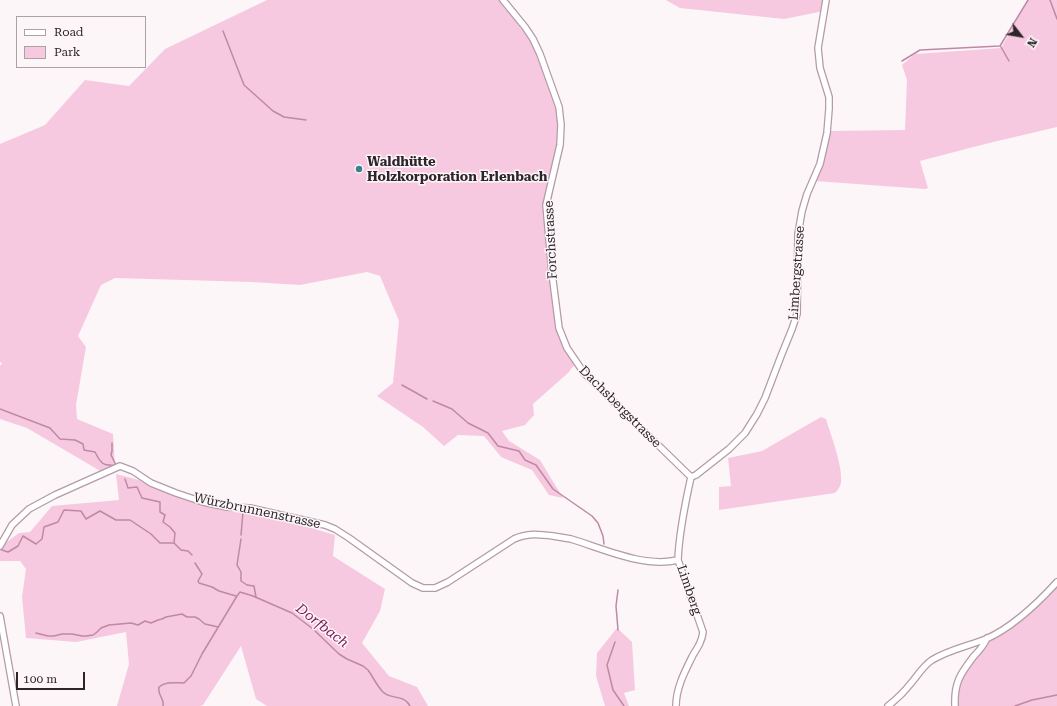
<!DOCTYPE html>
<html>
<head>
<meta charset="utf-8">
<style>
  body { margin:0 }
  #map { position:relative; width:1057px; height:706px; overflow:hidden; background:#fcf6f9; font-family:"Roboto Serif",serif }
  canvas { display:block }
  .legend { position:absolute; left:16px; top:16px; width:130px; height:52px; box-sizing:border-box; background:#fcf6f9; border:1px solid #aaa2a6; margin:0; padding:5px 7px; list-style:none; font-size:12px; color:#2e252a }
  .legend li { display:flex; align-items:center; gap:8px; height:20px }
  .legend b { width:20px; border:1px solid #aaa2a6 }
  .north { position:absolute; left:1001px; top:16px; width:40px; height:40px; -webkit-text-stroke:3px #fcf6f9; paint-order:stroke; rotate:121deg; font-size:11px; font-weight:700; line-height:16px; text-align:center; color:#2e252a }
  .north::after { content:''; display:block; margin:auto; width:14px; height:18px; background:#2e252a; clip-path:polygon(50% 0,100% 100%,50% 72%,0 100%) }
  .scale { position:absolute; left:16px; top:672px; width:69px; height:18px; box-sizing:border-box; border:2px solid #2e252a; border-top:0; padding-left:5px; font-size:12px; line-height:14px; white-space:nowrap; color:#2e252a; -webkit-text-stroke:3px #fcf6f9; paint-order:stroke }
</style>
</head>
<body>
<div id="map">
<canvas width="1057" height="706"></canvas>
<ul class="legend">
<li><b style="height:5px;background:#fff"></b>Road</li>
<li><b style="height:11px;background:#f7c9e0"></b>Park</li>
</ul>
<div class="north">N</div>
<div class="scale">100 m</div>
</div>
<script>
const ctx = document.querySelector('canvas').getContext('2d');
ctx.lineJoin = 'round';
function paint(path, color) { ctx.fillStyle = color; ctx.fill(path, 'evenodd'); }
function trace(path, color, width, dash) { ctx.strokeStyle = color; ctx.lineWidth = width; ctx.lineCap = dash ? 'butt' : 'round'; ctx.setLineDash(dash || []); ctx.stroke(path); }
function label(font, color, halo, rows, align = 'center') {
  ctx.font = font + ' "Roboto Serif",serif'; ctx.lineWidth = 3; ctx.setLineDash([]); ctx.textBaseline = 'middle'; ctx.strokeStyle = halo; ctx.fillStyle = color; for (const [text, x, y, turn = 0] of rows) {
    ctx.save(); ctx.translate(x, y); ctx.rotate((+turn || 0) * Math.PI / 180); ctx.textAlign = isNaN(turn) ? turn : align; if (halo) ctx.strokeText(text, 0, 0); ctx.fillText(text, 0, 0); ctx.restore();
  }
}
const green = new Path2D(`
  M267,0H500L540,54L559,107L561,125L549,222L559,328L576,363L568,373L533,404L534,415L525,425L502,431L509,441L540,460L563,498L549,495L532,470L501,457L484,436L458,435L444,446L423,427L377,396L393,383L399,321L380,276L367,272L300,285L252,282L115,278L101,285L78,336L86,347L76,405L77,419L113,434L115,467L102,472L27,428L0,419V366L2,363L0,362V144L45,125L85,80L129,86L165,49Z
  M666,0H827L824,11L784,19L680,8Z
  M1028,0H1057V127L985,144L920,161L928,188L925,189L815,181L828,131L905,130L907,80L902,65L915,54L1001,48Z
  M821,417L826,419C831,436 843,466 841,483C840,487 838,490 835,493L719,510V487L731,486L728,458L762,451Z
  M116,474L139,480L186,499L234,512L272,516L335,535L333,556L385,589L380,611L362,643L389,676L417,687L428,706H267L256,699L241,646L203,705L200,706H117L129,664L126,632L76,642L26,638L22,597L26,569L20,561H0V547L19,533L30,532L52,506L119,500Z
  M1057,587V706H957L956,693L966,669L990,641L1011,628L1045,600Z
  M617,628L632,642L635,690L624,693L629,706H605L596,676L597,653Z`);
const stream = new Path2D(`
  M1050,0L1057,19
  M223,31L244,85L273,111L284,117L306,120
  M1001,47L1009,61
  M902,61L920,50L1000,46L1028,0
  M402,385L427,399
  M433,401L452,409L468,423L488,433L498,446L519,451L525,460L536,465L553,489L592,516L598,523L603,536L604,544
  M0,409L50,428L60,439L75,440L83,444L84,450L95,452C101,464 103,466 116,465L111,455L112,451V443
  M125,479L128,488L137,487L142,498L160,502V512L165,515L163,522L170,527L175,533L174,543
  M241,535L243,512
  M241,539L237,565L241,572V581L247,585L254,586L256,597
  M2,550L8,552L18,546L23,536L36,544L42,539L44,527L58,522L64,510L81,511L86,519L100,511L116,520H130L151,534L160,543H174L181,550L188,551L192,555
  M195,563L202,574L198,581L199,583L212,587L219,591L236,596
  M618,590L616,606L618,630
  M36,633L48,636H54L62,634H72L82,636H86L93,635L97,632L101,628L109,625L131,623L138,625L145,621L151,623L158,620L162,619L166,617L182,614L187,617H195L199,619L205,624L218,627
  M615,642L607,665L613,690L624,706
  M163,706C165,699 157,695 159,687C166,681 175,683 184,683L191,676L202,654L237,596L240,592L253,596L292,613L313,629L339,654L347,659L363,666L368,670C373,677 377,686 383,692C391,700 404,694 410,706
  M1015,706L1032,700L1057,695`);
const minor = new Path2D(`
  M503,0L525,27L533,39L540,54L559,107L561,125L560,145L546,205L552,273L559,328L567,348L584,373L691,477
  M0,546L12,525L29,509L55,495L120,466L133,471L151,483L176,493L203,502L227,507L250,508L263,511L325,525L335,529L349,538L412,583L423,588H435L448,582L514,539C527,533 539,534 553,536C559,537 565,538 571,539C604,549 644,568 678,560
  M0,616L16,706
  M676,706C676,688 685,671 693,655C698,647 702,641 703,632L678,560C679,533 685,504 691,477L696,475L729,449L745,433L757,414L765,398L781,356L792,329L797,314L798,234L802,211L807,194L820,164L827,133L829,109V97L820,68L818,48L826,0
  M888,706C897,699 905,691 912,682C918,675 923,666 932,660C948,650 968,646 986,639C1013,627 1037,604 1057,582
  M955,706C954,683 960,674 974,656C979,651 984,645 987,638`);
const markers = [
  [359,169,4,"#3b828c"]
];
const poiNames = [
  ["Waldhütte",367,162],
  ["Holzkorporation Erlenbach",367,177]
];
const streetNames = [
  ["Forchstrasse",551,240,-93],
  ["Limbergstrasse",797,273,-86],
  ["Dachsbergstrasse",620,407,45],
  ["Würzbrunnenstrasse",257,511,12],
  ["Limberg",689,590,71]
];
const waterNames = [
  ["Dorfbach",322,626,38]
];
paint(green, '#f7c9e0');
trace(stream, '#bf88a4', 1.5);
trace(minor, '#b39ba7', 8);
trace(minor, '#fff', 5.5);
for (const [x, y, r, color] of markers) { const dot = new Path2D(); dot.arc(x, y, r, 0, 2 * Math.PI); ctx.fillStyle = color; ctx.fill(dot); trace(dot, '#fcf6f9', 1.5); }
label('bold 13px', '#2e252a', '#fcf6f9', poiNames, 'left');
label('13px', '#2e252a', '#fcf6f9', streetNames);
label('italic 14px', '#7f175a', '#fcf6f9', waterNames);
</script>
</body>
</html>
